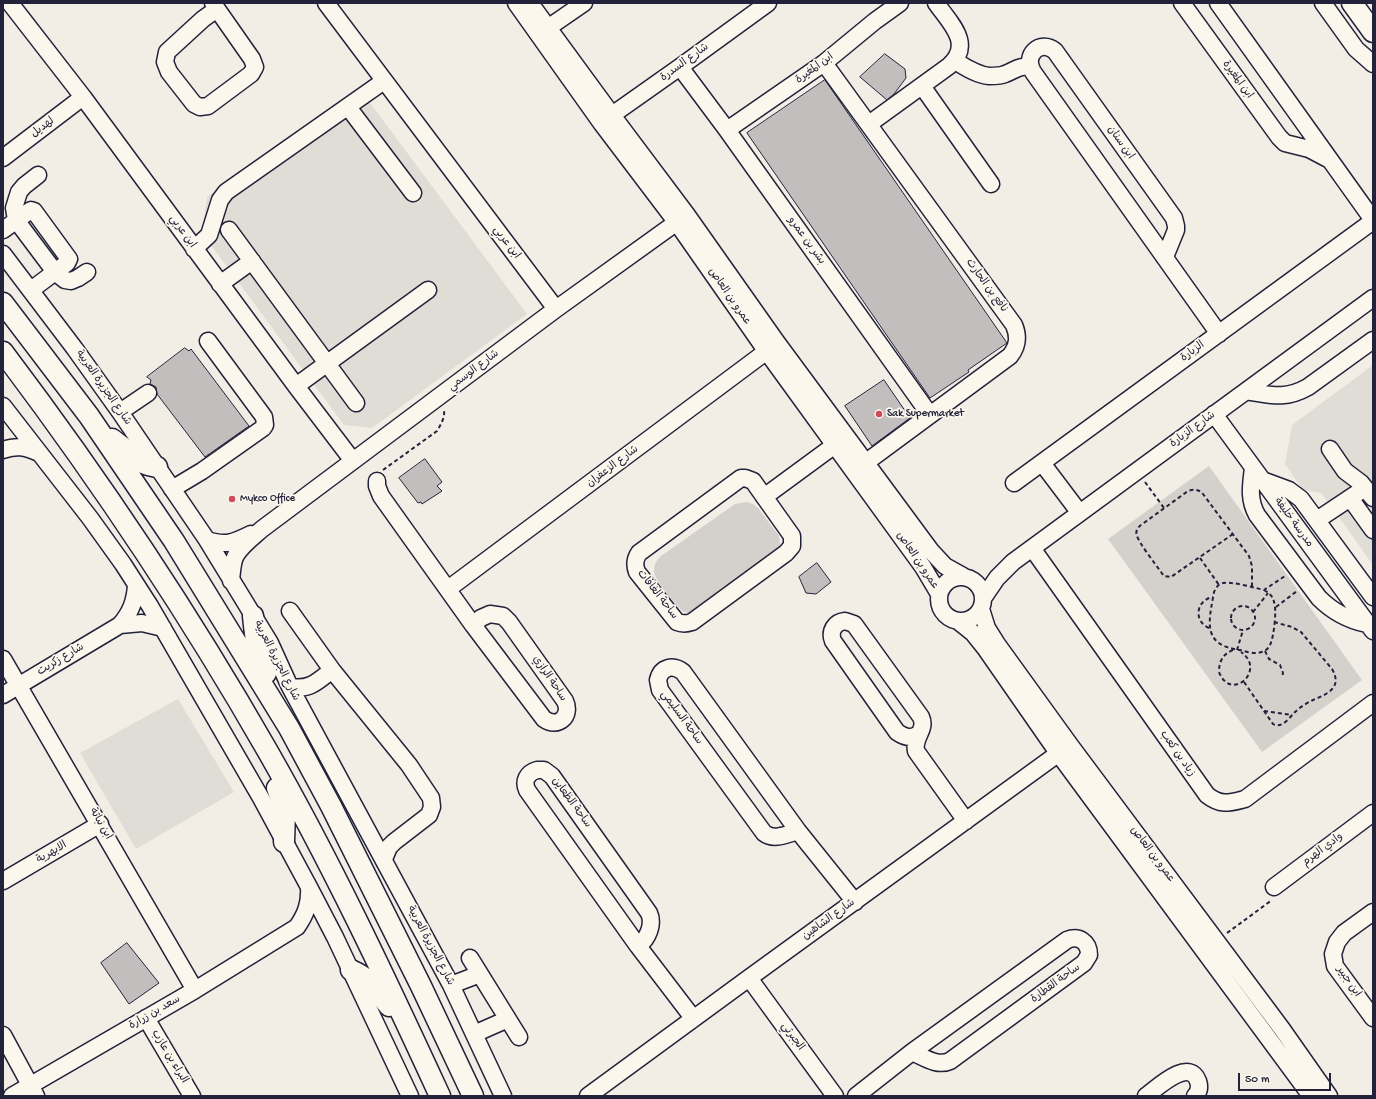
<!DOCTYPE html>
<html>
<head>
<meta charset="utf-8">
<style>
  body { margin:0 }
  #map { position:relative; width:1376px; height:1099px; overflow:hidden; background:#f2eee5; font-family:"Gochi Hand",sans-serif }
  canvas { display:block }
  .frame { position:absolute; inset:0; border:4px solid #22223b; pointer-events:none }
  .scale { position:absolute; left:1238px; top:1073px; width:93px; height:18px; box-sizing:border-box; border:2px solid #22223b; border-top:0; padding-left:5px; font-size:12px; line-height:14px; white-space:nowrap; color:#22223b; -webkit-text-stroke:3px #fbf7ec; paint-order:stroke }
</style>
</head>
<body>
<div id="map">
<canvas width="1376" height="1099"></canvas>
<div class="frame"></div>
<div class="scale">50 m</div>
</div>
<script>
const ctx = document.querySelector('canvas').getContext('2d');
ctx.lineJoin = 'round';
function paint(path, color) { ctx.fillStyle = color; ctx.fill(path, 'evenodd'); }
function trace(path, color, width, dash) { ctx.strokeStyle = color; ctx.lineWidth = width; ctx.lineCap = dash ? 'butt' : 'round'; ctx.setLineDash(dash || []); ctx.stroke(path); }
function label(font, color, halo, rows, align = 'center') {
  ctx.font = font + ' "Gochi Hand","Playpen Sans Arabic",sans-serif'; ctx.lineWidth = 3.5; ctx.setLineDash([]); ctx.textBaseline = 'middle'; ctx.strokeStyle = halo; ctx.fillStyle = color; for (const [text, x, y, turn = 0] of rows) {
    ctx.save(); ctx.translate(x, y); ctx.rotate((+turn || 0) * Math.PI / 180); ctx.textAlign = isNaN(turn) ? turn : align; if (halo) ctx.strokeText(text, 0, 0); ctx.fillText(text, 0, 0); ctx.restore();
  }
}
const built = new Path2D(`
  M359,88L527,314L372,428L344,425L202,233L207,197Z
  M1373,365V565L1339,517L1343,513L1334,501L1329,504L1321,493L1303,490L1285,464L1292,425Z
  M178,699L234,792L136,849L80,753Z`);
const green = new Path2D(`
  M1209,466L1362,680L1262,752L1108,539Z
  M747,502L753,504L758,508L779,536L780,545L778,549L691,612L688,613L682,611C675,602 653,580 654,570C654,564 657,560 661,556L735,504Z`);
const building = new Path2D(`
  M885,54L905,69L906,78L894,94L887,100L860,77Z
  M825,80L1007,343L968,370L969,372L930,398L747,133Z
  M185,348L189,351L191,349L249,426L205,457L157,394L156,387L150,384L151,380L147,377Z
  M884,380L910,418L872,446L845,406Z
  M425,459L442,482L437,486L442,491L422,504L421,502L418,503L399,478Z
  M817,563L831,582L816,594L806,593L799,577Z
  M127,943L159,983L129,1004L101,963Z`);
const path = new Path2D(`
  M383,470L437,431C441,424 445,418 444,410
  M1145,482L1164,508
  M1233,534L1171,577L1164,576L1161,572C1156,565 1139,543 1137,536C1135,531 1138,527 1141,525L1188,491C1194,489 1199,489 1203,494L1249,556L1252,566V588
  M1200,558L1219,585
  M1264,590C1269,593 1273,596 1274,602C1277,609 1274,637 1270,645C1269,647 1267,650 1264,651C1257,655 1247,652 1240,650C1201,645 1209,621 1214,592C1216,588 1218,584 1223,583C1230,581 1256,588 1264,590L1285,576
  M1231 618a12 12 0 1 1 24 0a12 12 0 1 1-24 0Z
  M1276,607L1297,591
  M1253,612L1268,593
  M1209,628C1193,621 1196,600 1213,597
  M1233,650C1223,654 1219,661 1219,672C1231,703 1267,670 1241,652
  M1237,650L1243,630
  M1265,651L1269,659L1280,665L1283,673L1282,677
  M1244,682L1273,724C1282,729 1289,718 1295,712C1300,707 1307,703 1313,700C1327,694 1343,688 1332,669L1301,632L1292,627L1274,622
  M1264,711L1292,715
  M1227,933L1272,900`);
const minor = new Path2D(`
  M10,3L83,97L296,386L353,461
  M213,3L217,9L252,59L255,67L251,74L208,106L200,107L194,104L169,72L165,62L167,52L203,19L217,9
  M326,3L556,309
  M516,3L602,124L677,223L767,352L923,567L939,594
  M530,3L612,115L687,215L778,344L931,551L945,566L963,576
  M1182,3L1279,137L1285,143L1309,149L1328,159
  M1218,3L1373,220
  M1323,3L1356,49L1373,64
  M539,34L584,3
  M955,61C965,67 977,75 989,76C994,76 1001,76 1005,74C1014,71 1020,64 1031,68
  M824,63L1014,325C1019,337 1018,346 1010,356L857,469
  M680,67L727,130L930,415
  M922,86L991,184
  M348,107L413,193
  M605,121L612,115L680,67L768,3
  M869,124L949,66C974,44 950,23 936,3
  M727,130L824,63L875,21L900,3
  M3,158L83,97
  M38,175L24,186L19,192L14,208L16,220L55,272L65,280L71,281L78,278L87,272
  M3,230L31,210L34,211L69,259L67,263L31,290
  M229,230L356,403
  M194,249L209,235L220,200L226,192L384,81
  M3,254L75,349L120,412L207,540L270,643L290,687L451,985L503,1096
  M1165,257L1176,230V226L1174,218L1055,51C1040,39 1023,55 1033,72L1219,334
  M220,284L252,261
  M296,386L428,290
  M1246,391C1271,395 1285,400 1308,387L1373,340
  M3,406L90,518L123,564L150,606L261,798L309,887L335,937L410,1096
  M120,412L148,393
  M1214,414L1373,631
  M1330,449L1345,471L1361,483L1373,498
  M3,450C18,445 25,447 39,453
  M1042,463L1079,512
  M1253,468C1251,485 1248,499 1257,515L1319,598C1333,612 1348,620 1367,624
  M741,478H745L753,481L792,536V546L786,553L692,622C686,624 682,624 677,622L637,572C634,564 635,559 639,553Z
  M1262,480L1289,490L1301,499L1373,597
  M377,481V486L381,496L473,625
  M1014,483L1373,221
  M172,489L202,471L263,428L265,425L264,417L208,341
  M764,497L843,439
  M1350,498L1373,530
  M1317,520L1365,488
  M207,540C226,546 233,543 251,534
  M1032,548L1207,795C1221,806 1229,803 1245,799L1373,703
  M939 599a22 22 0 1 1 44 0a22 22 0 1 1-44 0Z
  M231,581C232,572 232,562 236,555C242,545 253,537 262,529L556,309L684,217
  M448,589L775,345
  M984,597L997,578L1013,562L1373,298
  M981,609L987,628L997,644L1070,745L1282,1029L1329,1096
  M290,611L332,670L409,765L431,798L432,807L429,815L394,842L389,847L384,859
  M490,614L503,616L509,622L565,701C572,716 558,729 544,719L473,625L481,618Z
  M958,621L973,633L985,648L1058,753L1311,1096
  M120,625L142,623L163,628
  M3,659L195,990
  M290,687C310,690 317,682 332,670
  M3,695L120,625C131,612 135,601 136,585
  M917,735C910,739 904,737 897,732L833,641C829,631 835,622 845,621L854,624L921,717C927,730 913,737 916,751L966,821
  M537,770H544L552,776L649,913C654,924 648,939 638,946L527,790C523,781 527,773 537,770Z
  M798,831C787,834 774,841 764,833L660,690L658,680C661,667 673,664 683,672L798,831L855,902
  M3,881L100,824
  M1274,887L1373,813
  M1373,912L1344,933L1337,942L1333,954L1335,966L1373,1018
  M638,946L693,1018
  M470,958L519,1037
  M749,978L835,1096
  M451,985L480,974
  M146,1018L192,1096
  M474,1034L508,1019
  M3,1035L36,1096
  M12,1096L195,990L297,927C306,914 310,903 309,887
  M588,1096L749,978L1070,745
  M856,1096L912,1052L1067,940C1079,935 1089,942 1089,955L1084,963L950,1061C937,1067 924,1057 912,1052
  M1146,1096C1157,1088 1189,1057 1198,1081C1200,1087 1199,1092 1195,1096`);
const major = new Path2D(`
  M1352,3L1373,32
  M3,303L89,416L174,541L289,728L331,806L421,986L473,1096
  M3,352C99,479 188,612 267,750C331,862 386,979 440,1096
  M112,439L143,463L148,465L157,467
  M253,616C255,636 257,655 266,673
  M277,788L285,811L284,842
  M351,970C373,980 375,989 389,1006`);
const markers = [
  [879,414,4,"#d1495b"],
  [232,499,4,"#d1495b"]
];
const streetNames = [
  ["شارع السدرة",685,63,-36],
  ["ابن المغيرة",815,69,-36],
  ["ابن المغيرة",1237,80,54],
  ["لهديل",43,128,-37],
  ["ابن سنان",1120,143,55],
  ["ابن عربي",182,232,54],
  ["بشر بن عمرو",806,241,54],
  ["ابن عربي",506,243,53],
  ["نافع بن الحارث",986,286,54],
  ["عمرو بن العاص",729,297,55],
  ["الزبارة",1193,352,-36],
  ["شارع الوسمي",474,371,-37],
  ["شارع الجزيرة العربية",103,388,55],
  ["شارع الزبارة",1193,430,-36],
  ["شارع الزعفران",613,467,-37],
  ["مدرسة خليفة",1293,523,54],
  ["عمرو بن العاص",917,561,56],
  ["ساحة الغافات",657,595,52],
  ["شارع زكريت",61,660,-31],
  ["شارع الجزيرة العربية",276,661,63],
  ["ساحة الرازي",549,679,56],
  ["ساحة السليمي",681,718,54],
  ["زياد بن كعب",1177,754,55],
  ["ساحة الظعاين",571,803,54],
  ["ابن نباتة",100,824,60],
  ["وادي الهرم",1323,850,-37],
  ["الابهرية",52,853,-30],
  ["عمرو بن العاص",1152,855,53],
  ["شارع الشاهين",829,920,-36],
  ["شارع الجزيرة العربية",430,946,62],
  ["ابن جبير",1348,982,56],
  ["ساحة القطارة",1056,984,-36],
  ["سعد بن زرارة",155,1013,-30],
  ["الجبرتي",792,1037,54],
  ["البراء بن عازب",169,1057,59]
];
const poiNames = [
  ["Sak Supermarket",887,414],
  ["Mykco Office",240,499]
];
paint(built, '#e0dcd6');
paint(green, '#d4d1cc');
paint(building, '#c2bebe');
trace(building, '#22223b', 1);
trace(minor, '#22223b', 19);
trace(major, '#22223b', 23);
trace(path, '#22223b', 2, [4, 3]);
trace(minor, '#fbf7ec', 16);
trace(major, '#fbf7ec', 20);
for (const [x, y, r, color] of markers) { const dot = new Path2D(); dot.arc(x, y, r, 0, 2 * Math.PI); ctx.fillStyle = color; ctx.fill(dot); trace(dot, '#fbf7ec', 1.5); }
label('11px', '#22223b', '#fbf7ec', streetNames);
label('11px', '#22223b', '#fbf7ec', poiNames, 'left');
</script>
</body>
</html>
